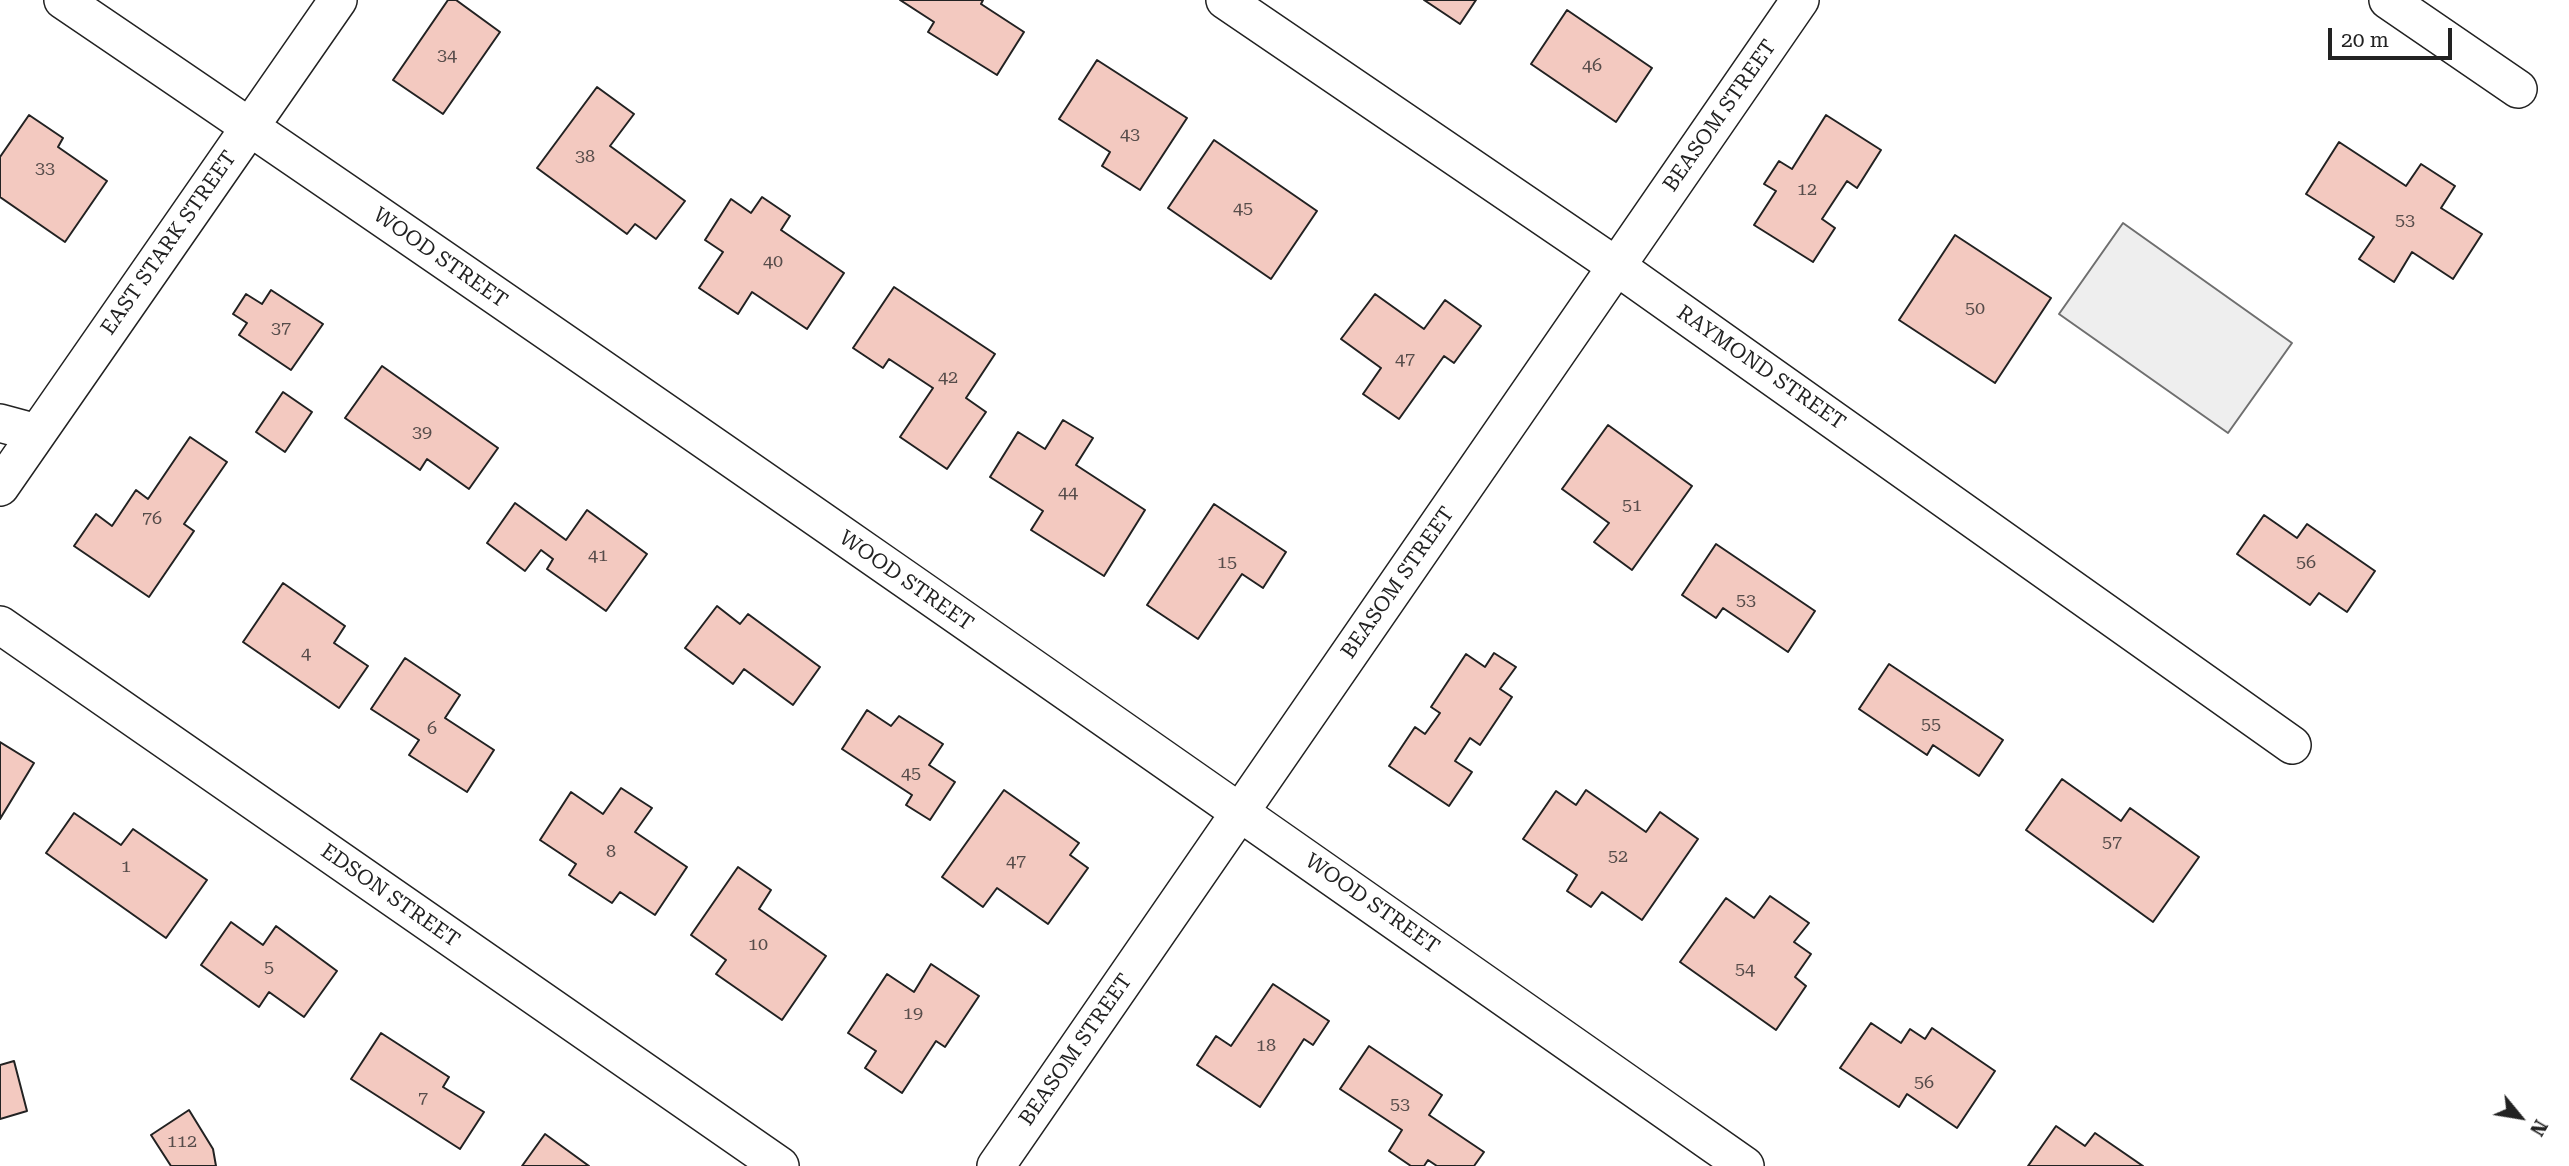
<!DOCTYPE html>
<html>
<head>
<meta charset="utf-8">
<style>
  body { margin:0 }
  #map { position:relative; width:2569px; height:1166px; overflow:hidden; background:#fff; font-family:"Roboto Serif",serif }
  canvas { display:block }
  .north { position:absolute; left:2485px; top:1082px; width:70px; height:70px; -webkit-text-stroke:5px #fff; paint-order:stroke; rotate:120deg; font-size:19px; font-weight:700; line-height:28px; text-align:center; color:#222 }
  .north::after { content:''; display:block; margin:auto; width:24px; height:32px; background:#222; clip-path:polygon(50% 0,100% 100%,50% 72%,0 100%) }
  .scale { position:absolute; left:2328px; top:28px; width:124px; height:32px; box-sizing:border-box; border:4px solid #222; border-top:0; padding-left:9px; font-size:21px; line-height:24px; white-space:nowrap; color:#222; -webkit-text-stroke:5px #fff; paint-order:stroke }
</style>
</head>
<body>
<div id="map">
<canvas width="2569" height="1166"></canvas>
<div class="north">N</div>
<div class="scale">20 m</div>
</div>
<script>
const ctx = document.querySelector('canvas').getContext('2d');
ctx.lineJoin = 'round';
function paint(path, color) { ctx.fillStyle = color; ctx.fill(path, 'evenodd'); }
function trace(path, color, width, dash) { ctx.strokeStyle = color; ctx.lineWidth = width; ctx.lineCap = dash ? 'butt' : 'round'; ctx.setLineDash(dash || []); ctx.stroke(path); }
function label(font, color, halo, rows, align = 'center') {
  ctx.font = font + ' "Roboto Serif",serif'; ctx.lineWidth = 5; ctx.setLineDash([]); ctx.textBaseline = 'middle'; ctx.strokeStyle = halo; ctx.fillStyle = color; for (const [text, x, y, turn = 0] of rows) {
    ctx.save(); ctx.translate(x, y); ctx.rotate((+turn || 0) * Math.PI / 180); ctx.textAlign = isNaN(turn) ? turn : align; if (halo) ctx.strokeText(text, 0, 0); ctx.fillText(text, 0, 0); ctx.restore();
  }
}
const green = new Path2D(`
  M2123,223L2292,343L2228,433L2059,314Z`);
const building = new Path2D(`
  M448,0H456L500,32L443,114L393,80Z
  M900,0H983L981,4L1024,32L997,75L928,32L934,22Z
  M1424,0H1476L1460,24Z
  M1567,10L1652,68L1616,122L1531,64Z
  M1097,60L1187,118L1140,190L1102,166L1110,152L1059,119Z
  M597,87L634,114L610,146L685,201L656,239L635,224L627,234L537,168Z
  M29,115L63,138L58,147L107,181L65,242L0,197V157Z
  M1826,115L1881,150L1857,188L1847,181L1822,219L1835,228L1813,262L1754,225L1776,191L1764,184L1779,161L1792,169Z
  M1214,140L1317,211L1271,279L1168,208Z
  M2339,142L2406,186L2421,164L2455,186L2441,208L2482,234L2453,279L2412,252L2394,282L2359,259L2374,237L2306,194Z
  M762,197L790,216L781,230L844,273L807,329L752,292L738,314L699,288L723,252L705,240L731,199L751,213Z
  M1955,235L2051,298L1995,383L1899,320Z
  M894,287L995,354L966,398L986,412L947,469L900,437L933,388L889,359L883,368L853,348Z
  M271,290L323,324L291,370L239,335L247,323L233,314L246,294L262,304Z
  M1375,294L1424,329L1445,300L1481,326L1454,363L1444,356L1399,419L1363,394L1381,368L1341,339Z
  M382,366L498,448L469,489L427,459L420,470L345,418Z
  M283,392L312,412L285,452L256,432Z
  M1063,420L1093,438L1076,465L1145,510L1104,576L1031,530L1043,511L990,477L1018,432L1045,449Z
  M1608,425L1692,486L1632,570L1594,542L1609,523L1562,489Z
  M190,437L227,462L184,524L194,531L149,597L74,546L96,514L112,526L136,490L148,499Z
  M515,503L566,540L587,510L647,554L606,611L547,569L553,559L541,550L525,571L487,543Z
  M1214,504L1286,552L1263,588L1242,574L1198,639L1147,605Z
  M2264,515L2297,538L2307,524L2375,571L2347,612L2319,593L2310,605L2237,554Z
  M1716,544L1815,611L1788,652L1723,608L1716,618L1682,595Z
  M283,583L345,626L334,643L368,666L339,708L243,642Z
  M717,606L740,624L748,614L820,667L793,705L744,669L733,684L685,648Z
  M1494,653L1516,667L1500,689L1512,697L1480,745L1470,738L1455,761L1472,772L1449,806L1389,766L1415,727L1425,734L1440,713L1431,707L1466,654L1485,667Z
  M405,658L460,695L445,718L494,750L467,792L409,755L419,740L371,709Z
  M1889,664L2003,740L1979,776L1933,745L1927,755L1859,709Z
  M867,710L891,726L899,716L943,744L929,765L955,782L930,820L906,805L912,795L842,749Z
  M0,742L34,763L0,819Z
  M2062,779L2121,821L2130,808L2199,857L2153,922L2026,830Z
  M621,788L652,808L635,832L687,867L655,915L620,892L612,903L569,875L576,864L540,840L571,792L603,814Z
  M1004,790L1079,843L1070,855L1088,868L1048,924L997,888L983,907L942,877Z
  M1586,790L1646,832L1660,812L1698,839L1642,920L1602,892L1591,907L1567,891L1577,875L1523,839L1556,791L1576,805Z
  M74,813L121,845L133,829L207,880L166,938L46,853Z
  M738,867L771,890L759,909L826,956L782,1020L716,974L726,960L691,935Z
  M1770,896L1809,923L1794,942L1811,954L1795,977L1806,986L1776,1030L1680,962L1726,898L1754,918Z
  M231,922L263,945L276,926L337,971L304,1017L269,992L259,1007L201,965Z
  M931,964L979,996L945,1047L936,1041L902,1093L865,1068L876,1051L848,1033L887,974L914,992Z
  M1273,984L1329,1021L1313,1045L1304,1039L1260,1107L1197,1065L1216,1036L1231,1046Z
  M1871,1023L1901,1043L1910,1029L1925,1039L1932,1028L1995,1071L1957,1128L1907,1094L1899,1107L1840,1068Z
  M381,1033L449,1077L443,1087L484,1112L460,1149L351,1079Z
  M1369,1046L1442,1095L1429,1115L1484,1152L1474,1166H1437L1428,1160L1424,1166H1411L1389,1151L1402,1130L1340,1089Z
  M14,1061L27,1111L0,1119V1065Z
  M189,1110L213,1149L216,1166H171L151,1135Z
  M2056,1126L2085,1146L2095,1133L2143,1166H2028Z
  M545,1134L589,1166H522Z`);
const street = new Path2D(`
  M63,0C628,383 1187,775 1745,1166
  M1225,0L1616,266L2292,745
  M2388,0L2518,89
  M0,423L37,433
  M0,487L338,0
  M0,625L780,1166
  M996,1166L1800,0`);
const numberNames = [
  ["34",447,56],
  ["46",1592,66],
  ["43",1130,135],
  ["38",585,157],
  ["33",45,169],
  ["12",1807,190],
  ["45",1243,209],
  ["53",2405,221],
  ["40",773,262],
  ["50",1975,309],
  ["37",281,329],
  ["47",1405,360],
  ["42",948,378],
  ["39",422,433],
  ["44",1068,493],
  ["51",1632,506],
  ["76",152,519],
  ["41",598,556],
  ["15",1227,563],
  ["56",2306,563],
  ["53",1746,601],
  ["4",306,654],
  ["55",1931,725],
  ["6",432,729],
  ["45",911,774],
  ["57",2112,843],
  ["8",611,852],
  ["52",1618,857],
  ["47",1016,862],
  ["1",126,867],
  ["10",758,945],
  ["5",269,968],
  ["54",1745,970],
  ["19",913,1014],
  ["18",1266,1046],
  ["56",1924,1083],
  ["7",423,1099],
  ["53",1400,1105],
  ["112",182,1142]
];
const streetNames = [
  ["BEASOM STREET",1720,116,-55],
  ["EAST STARK STREET",169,243,-55],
  ["WOOD STREET",440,258,35],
  ["RAYMOND STREET",1761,368,35],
  ["WOOD STREET",906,581,35],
  ["BEASOM STREET",1398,583,-55],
  ["EDSON STREET",390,896,35],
  ["WOOD STREET",1372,904,35],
  ["BEASOM STREET",1076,1050,-55]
];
paint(green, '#eee');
trace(green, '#6f6f6f', 2);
paint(building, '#f3c9c0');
trace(building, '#222', 2);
trace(street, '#222', 40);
trace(street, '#fff', 37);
label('18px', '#564c4a', null, numberNames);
label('21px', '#222', '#fff', streetNames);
</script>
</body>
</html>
